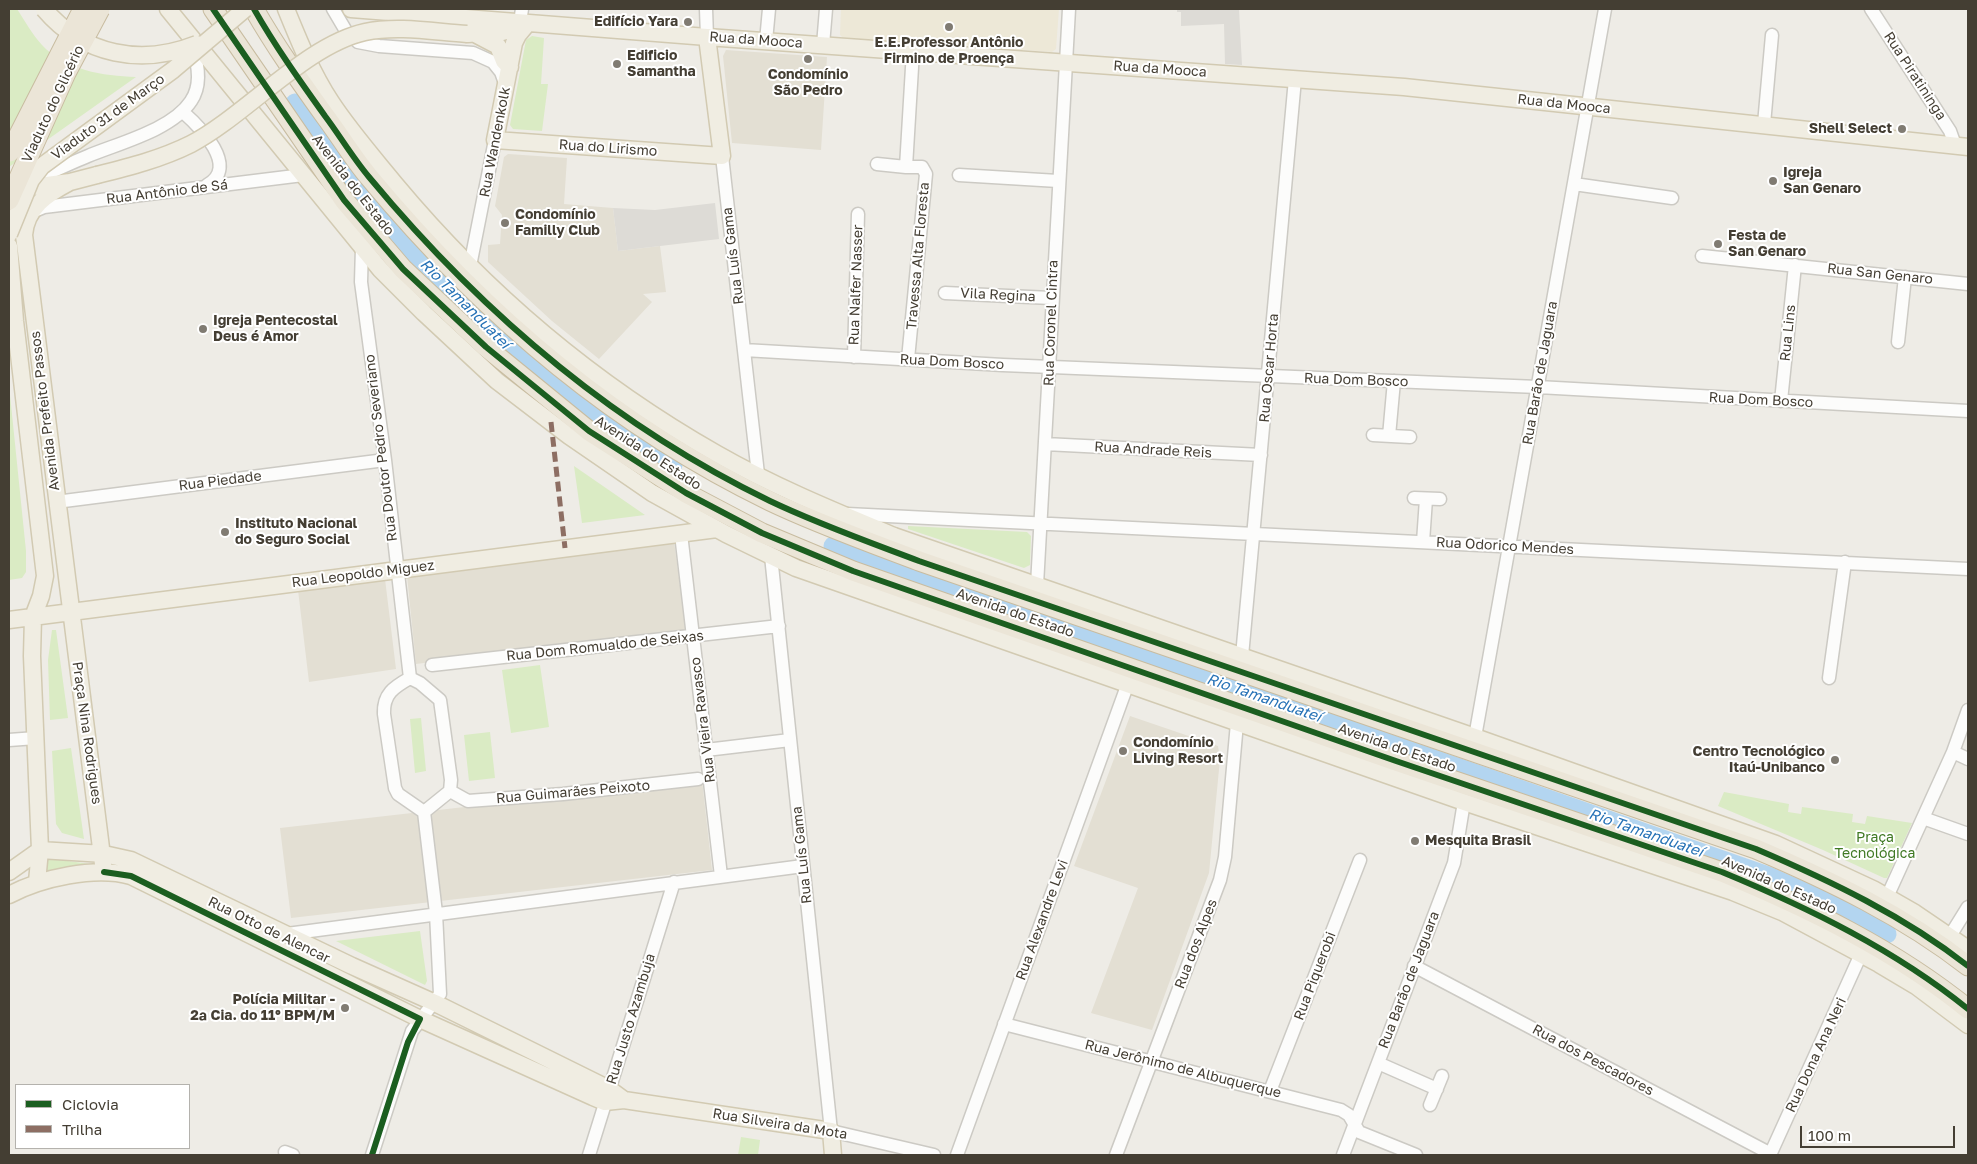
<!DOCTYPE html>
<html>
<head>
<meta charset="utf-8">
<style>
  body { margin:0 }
  #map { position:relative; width:1977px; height:1164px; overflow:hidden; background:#eeece6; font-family:"Golos Text",sans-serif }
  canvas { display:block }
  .frame { position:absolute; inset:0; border:10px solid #443e33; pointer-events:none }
  .legend { position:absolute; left:15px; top:1084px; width:175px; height:65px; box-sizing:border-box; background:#fff; border:1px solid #b4b2ad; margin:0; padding:6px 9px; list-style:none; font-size:15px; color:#443e33 }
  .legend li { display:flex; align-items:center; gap:10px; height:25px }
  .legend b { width:25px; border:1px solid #b4b2ad }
  .scale { position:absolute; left:1800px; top:1126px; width:155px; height:22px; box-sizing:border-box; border:2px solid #443e33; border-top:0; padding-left:6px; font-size:15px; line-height:18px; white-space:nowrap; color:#443e33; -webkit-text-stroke:4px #fff; paint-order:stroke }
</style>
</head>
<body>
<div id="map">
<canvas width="1977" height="1164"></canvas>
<div class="frame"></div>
<ul class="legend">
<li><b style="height:6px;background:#1b5e20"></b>Ciclovia</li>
<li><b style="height:6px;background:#8d6e63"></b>Trilha</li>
</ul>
<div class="scale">100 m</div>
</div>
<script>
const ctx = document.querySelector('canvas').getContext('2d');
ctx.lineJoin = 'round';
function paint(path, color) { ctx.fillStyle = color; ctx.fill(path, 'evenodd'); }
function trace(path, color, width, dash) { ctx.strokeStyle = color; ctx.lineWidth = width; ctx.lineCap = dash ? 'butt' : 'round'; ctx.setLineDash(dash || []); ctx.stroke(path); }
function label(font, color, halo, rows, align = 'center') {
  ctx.font = font + ' "Golos Text",sans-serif'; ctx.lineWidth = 4; ctx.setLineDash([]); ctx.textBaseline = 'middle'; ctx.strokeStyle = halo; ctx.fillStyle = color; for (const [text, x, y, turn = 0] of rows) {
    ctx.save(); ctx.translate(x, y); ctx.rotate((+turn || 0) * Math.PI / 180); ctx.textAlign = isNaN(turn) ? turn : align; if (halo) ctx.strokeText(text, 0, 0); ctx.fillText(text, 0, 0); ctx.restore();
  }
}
const residential = new Path2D(`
  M726,50L827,57L821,150L732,143L723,56Z
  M508,154L567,158L564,204L613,208L618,251L660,246L666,292L643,294L652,302L599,359L552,321L488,262V245L500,244L502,215L495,206L504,157Z
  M674,541L686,630L416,664L407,576Z
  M385,579L396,669L309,682L298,590Z
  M1130,716L1218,746L1220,759L1209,873L1152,1030L1091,1013L1138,888L1074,866Z
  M702,780L712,870L291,918L280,828Z`);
const education = new Path2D(`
  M841,9H1059L1056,49L1052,52L843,38L840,35Z`);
const green = new Path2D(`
  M9,9H17C25,21 32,34 42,45C65,70 103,76 136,77L9,167Z
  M532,36L544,38L541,84H548L542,131L513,129L510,125L526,40Z
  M9,385L26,551V572L22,578L9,580Z
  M574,466L645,515L582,523Z
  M908,526L1027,532L1031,536L1030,565L1024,568L908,529Z
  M52,630H56L68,718L50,720L48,660Z
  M540,665L549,727L511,733L502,670Z
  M421,718L426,771L415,773L410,719Z
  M490,732L495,778L469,781L464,735Z
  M71,748L84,839L62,833L56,824L52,751Z
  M1724,792L1789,804L1788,812L1801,814L1802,807L1853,814L1852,822L1865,824L1867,816L1912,823L1887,878H1884L1823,850L1718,806Z
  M47,858L97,865L50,873L46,872Z
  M420,931L427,981L425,985L336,941Z
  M741,1137L760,1140L758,1155H738Z`);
const parking = new Path2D(`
  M1177,9H1239L1242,65L1225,64L1224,24L1181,26V12H1177Z
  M715,203L719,239L618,251L613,208L655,210Z`);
const river = new Path2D(`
  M295,103C374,215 464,319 574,401C605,425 639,445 673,465
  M833,546L894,570L1768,876L1825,901L1887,934`);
const minor = new Path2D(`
  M333,9L346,31L358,42L379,46L473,53L493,62L501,72L506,86
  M706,9L707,37
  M1871,9L1950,131L1955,145
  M520,22L522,9
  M766,41L769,9
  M823,45L826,9
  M183,112C200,127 240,167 207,185
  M1764,124L1772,35
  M722,156L758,474
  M877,164L906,167
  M959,175L1058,181
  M29,181C49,174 68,164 88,156C119,143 172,130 191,101C202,85 198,63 192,46
  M1574,184L1672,198
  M32,212L44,207L303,175
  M362,247L361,282L385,460L410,678
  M1702,256L1968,284
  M470,266L495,140
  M945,293L1051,298
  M1898,342L1905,277
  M744,350L1003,365L1538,387L1968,411
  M854,357L858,214
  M908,359L926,174L922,167H906L913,51
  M1781,401L1795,265
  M1373,435L1410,437
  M1389,436L1394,381
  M1045,444L1261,455
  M1414,498L1440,499
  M56,502L385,460
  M847,514L1968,569
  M681,534L721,876
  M1423,542L1426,499
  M771,556L831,1131L934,1155
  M1037,585L1069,9
  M1242,656L1295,79
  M432,665L779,626
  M410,678L420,683L440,700L451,780L450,791L424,812L398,794L395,788L384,714C383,694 394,687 410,678Z
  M1829,678L1845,562
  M1475,737L1605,9
  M9,740L36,738
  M706,750L790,740
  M1953,752L1968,759
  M450,791L468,801L563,794L698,779
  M1923,818L1968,834
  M1887,897L1953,752L1968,710
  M287,934L803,866
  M1950,936L1968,907
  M1414,966L1771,1154
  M1004,1024L1341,1110L1349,1115L1359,1132L1416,1155
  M1378,1063L1437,1089
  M1270,1091L1360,860
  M1430,1105L1442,1076
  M285,1152L293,1155
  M372,1155L412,1031L440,994L436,913L424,812
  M589,1155L674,882
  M957,1155L1127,686
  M1116,1155L1220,880L1225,857L1237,723
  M1343,1155L1454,863L1464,802
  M1770,1155L1861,954`);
const major = new Path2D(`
  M168,9L380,269L424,313L497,381L569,436L652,493L726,534L796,568L1464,802L1733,892L1782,912L1879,964L1916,986L1968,1025
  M286,9C299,41 312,73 331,102C350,131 373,157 395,184C485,292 594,384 717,454C773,486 834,511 894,536L1475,737L1776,844L1873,889L1915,913L1968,949
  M351,9L707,37L1404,87L1968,147
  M528,23L518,35L514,43L495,140L722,156L707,37
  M467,34L502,32L522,26
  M477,35L498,46L504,61L510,67
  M70,182C47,194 26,208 24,235L104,872
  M16,189L70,182L97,175
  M9,246L15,321L45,576L41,596L33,617L32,656L40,850L37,882
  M9,620L717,529
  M9,872L40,850L104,854L131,860L352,966L435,1003L609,1089L624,1100
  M9,895C41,878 95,866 131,876L420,1019L593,1097L605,1102L624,1100L831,1131L833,1155`);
const highway = new Path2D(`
  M213,9L344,200L403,269L486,347L589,431L686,493L762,533L853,571L1396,761L1722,872C1809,908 1895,950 1968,1009
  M254,9C275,46 300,81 325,116C340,136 353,158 369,177C480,311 613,425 770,501C818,524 869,542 919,561L1756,849C1831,881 1904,916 1968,966`);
const majorBridge = new Path2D(`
  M44,9C84,56 142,66 197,44
  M97,175C129,167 161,159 191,144C246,115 306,45 365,32C398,25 435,32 467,34
  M9,234L31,180L42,166L173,70L245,9`);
const highwayBridge = new Path2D(`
  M10,152L83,9
  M9,200L66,73L100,9`);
const quiet = new Path2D(`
  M551,422L565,548`);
const cycleway = new Path2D(`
  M213,9L344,200L403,269L486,347L589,431L686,493L762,533L853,571L1396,761L1722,872C1809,908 1895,950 1968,1009
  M254,9C275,46 300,81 325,116C340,136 353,158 369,177C480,311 613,425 770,501C818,524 869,542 919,561L1756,849C1831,881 1904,916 1968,966
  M104,872L131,876L420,1019L408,1042L372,1155`);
const markers = [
  [688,22,5,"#807b72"],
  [949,27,5,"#807b72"],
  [808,59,5,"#807b72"],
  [617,64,5,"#807b72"],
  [1902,129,5,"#807b72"],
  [1773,181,5,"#807b72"],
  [505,223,5,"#807b72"],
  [1718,244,5,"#807b72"],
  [203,329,5,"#807b72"],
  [225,532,5,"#807b72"],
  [1123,751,5,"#807b72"],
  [1835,760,5,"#807b72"],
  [1415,841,5,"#807b72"],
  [345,1008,5,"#807b72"]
];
const poiNames = [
  ["Edifício Yara",678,22,"right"],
  ["E.E.Professor Antônio",949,43,"center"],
  ["Firmino de Proença",949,59,"center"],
  ["Edificio",627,56],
  ["Samantha",627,72],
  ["Condomínio",808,75,"center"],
  ["São Pedro",808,91,"center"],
  ["Shell Select",1892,129,"right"],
  ["Igreja",1783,173],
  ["San Genaro",1783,189],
  ["Condomínio",515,215],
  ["Familly Club",515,231],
  ["Festa de",1728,236],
  ["San Genaro",1728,252],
  ["Igreja Pentecostal",213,321],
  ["Deus é Amor",213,337],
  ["Instituto Nacional",235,524],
  ["do Seguro Social",235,540],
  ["Condomínio",1133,743],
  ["Living Resort",1133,759],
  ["Centro Tecnológico",1825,752,"right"],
  ["Itaú-Unibanco",1825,768,"right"],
  ["Mesquita Brasil",1425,841],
  ["Polícia Militar -",335,1000,"right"],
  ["2ª Cia. do 11º BPM/M",335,1016,"right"]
];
const streetNames = [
  ["Rua da Mooca",756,40,4],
  ["Rua da Mooca",1160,69,4],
  ["Rua Piratininga",1915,76,57],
  ["Viaduto do Glicério",53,104,-65],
  ["Rua da Mooca",1564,104,6],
  ["Viaduto 31 de Março",108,117,-36],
  ["Rua Wandenkolk",495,142,-79],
  ["Rua do Lirismo",608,148,4],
  ["Avenida do Estado",353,185,52],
  ["Rua Antônio de Sá",167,192,-7],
  ["Rua Luís Gama",733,256,-97],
  ["Travessa Alta Floresta",918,256,-85],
  ["Rua San Genaro",1880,274,6],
  ["Rua Nalfer Nasser",856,285,-88],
  ["Vila Regina",998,295,3],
  ["Rua Coronel Cintra",1051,323,-88],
  ["Rua Lins",1788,333,-84],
  ["Rua Dom Bosco",952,362,3],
  ["Rua Oscar Horta",1269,368,-85],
  ["Rua Barão de Jaguara",1540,373,-80],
  ["Rua Dom Bosco",1356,380,2],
  ["Rua Dom Bosco",1761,400,3],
  ["Avenida Prefeito Passos",45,411,-97],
  ["Rua Doutor Pedro Severiano",381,448,-97],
  ["Rua Andrade Reis",1153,450,3],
  ["Avenida do Estado",648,453,33],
  ["Rua Piedade",220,481,-7],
  ["Rua Odorico Mendes",1505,546,3],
  ["Rua Leopoldo Miguez",363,574,-7],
  ["Avenida do Estado",1015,613,19],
  ["Rua Dom Romualdo de Seixas",605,646,-6],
  ["Rua Vieira Ravasco",703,720,-97],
  ["Praça Nina Rodrigues",87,733,82],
  ["Avenida do Estado",1397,748,19],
  ["Rua Guimarães Peixoto",573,792,-5],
  ["Rua Luís Gama",802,855,-96],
  ["Avenida do Estado",1779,885,24],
  ["Rua Alexandre Levi",1042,920,-70],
  ["Rua Otto de Alencar",269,930,26],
  ["Rua dos Alpes",1196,944,-69],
  ["Rua Piquerobi",1315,976,-69],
  ["Rua Barão de Jaguara",1409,980,-69],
  ["Rua Justo Azambuja",631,1019,-73],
  ["Rua Dona Ana Neri",1816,1055,-65],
  ["Rua dos Pescadores",1593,1060,28],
  ["Rua Jerônimo de Albuquerque",1183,1069,14],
  ["Rua Silveira da Mota",780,1124,9]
];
const parkNames = [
  ["Praça",1875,838],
  ["Tecnológica",1875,854]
];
const waterNames = [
  ["Rio Tamanduateí",465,304,45],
  ["Rio Tamanduateí",1264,698,19],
  ["Rio Tamanduateí",1646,833,19]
];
paint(residential, '#e3dfd3');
paint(education, '#ede8d7');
paint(green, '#daebc4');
paint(parking, '#dddbd6');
trace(river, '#b3d5f0', 19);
trace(minor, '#cccac4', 15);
trace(major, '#d2cab2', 19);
trace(highway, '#c8bca0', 21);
trace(minor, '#fcfcfb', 12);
trace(major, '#f0ede2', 16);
trace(highway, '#ebe5d7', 19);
trace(majorBridge, '#d2cab2', 19, []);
trace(highwayBridge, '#c8bca0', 21, []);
trace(majorBridge, '#f0ede2', 16);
trace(highwayBridge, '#ebe5d7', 19);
trace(quiet, '#8d6e63', 5, [10, 5]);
trace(cycleway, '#1b5e20', 6);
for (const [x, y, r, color] of markers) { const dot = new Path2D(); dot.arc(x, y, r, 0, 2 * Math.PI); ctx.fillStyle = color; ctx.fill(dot); trace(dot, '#fff', 2); }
label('bold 14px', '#443e33', '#fff', poiNames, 'left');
label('14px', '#443e33', '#fff', streetNames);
label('14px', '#3f7923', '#fff', parkNames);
label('italic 15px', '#2672b6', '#fff', waterNames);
</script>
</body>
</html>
